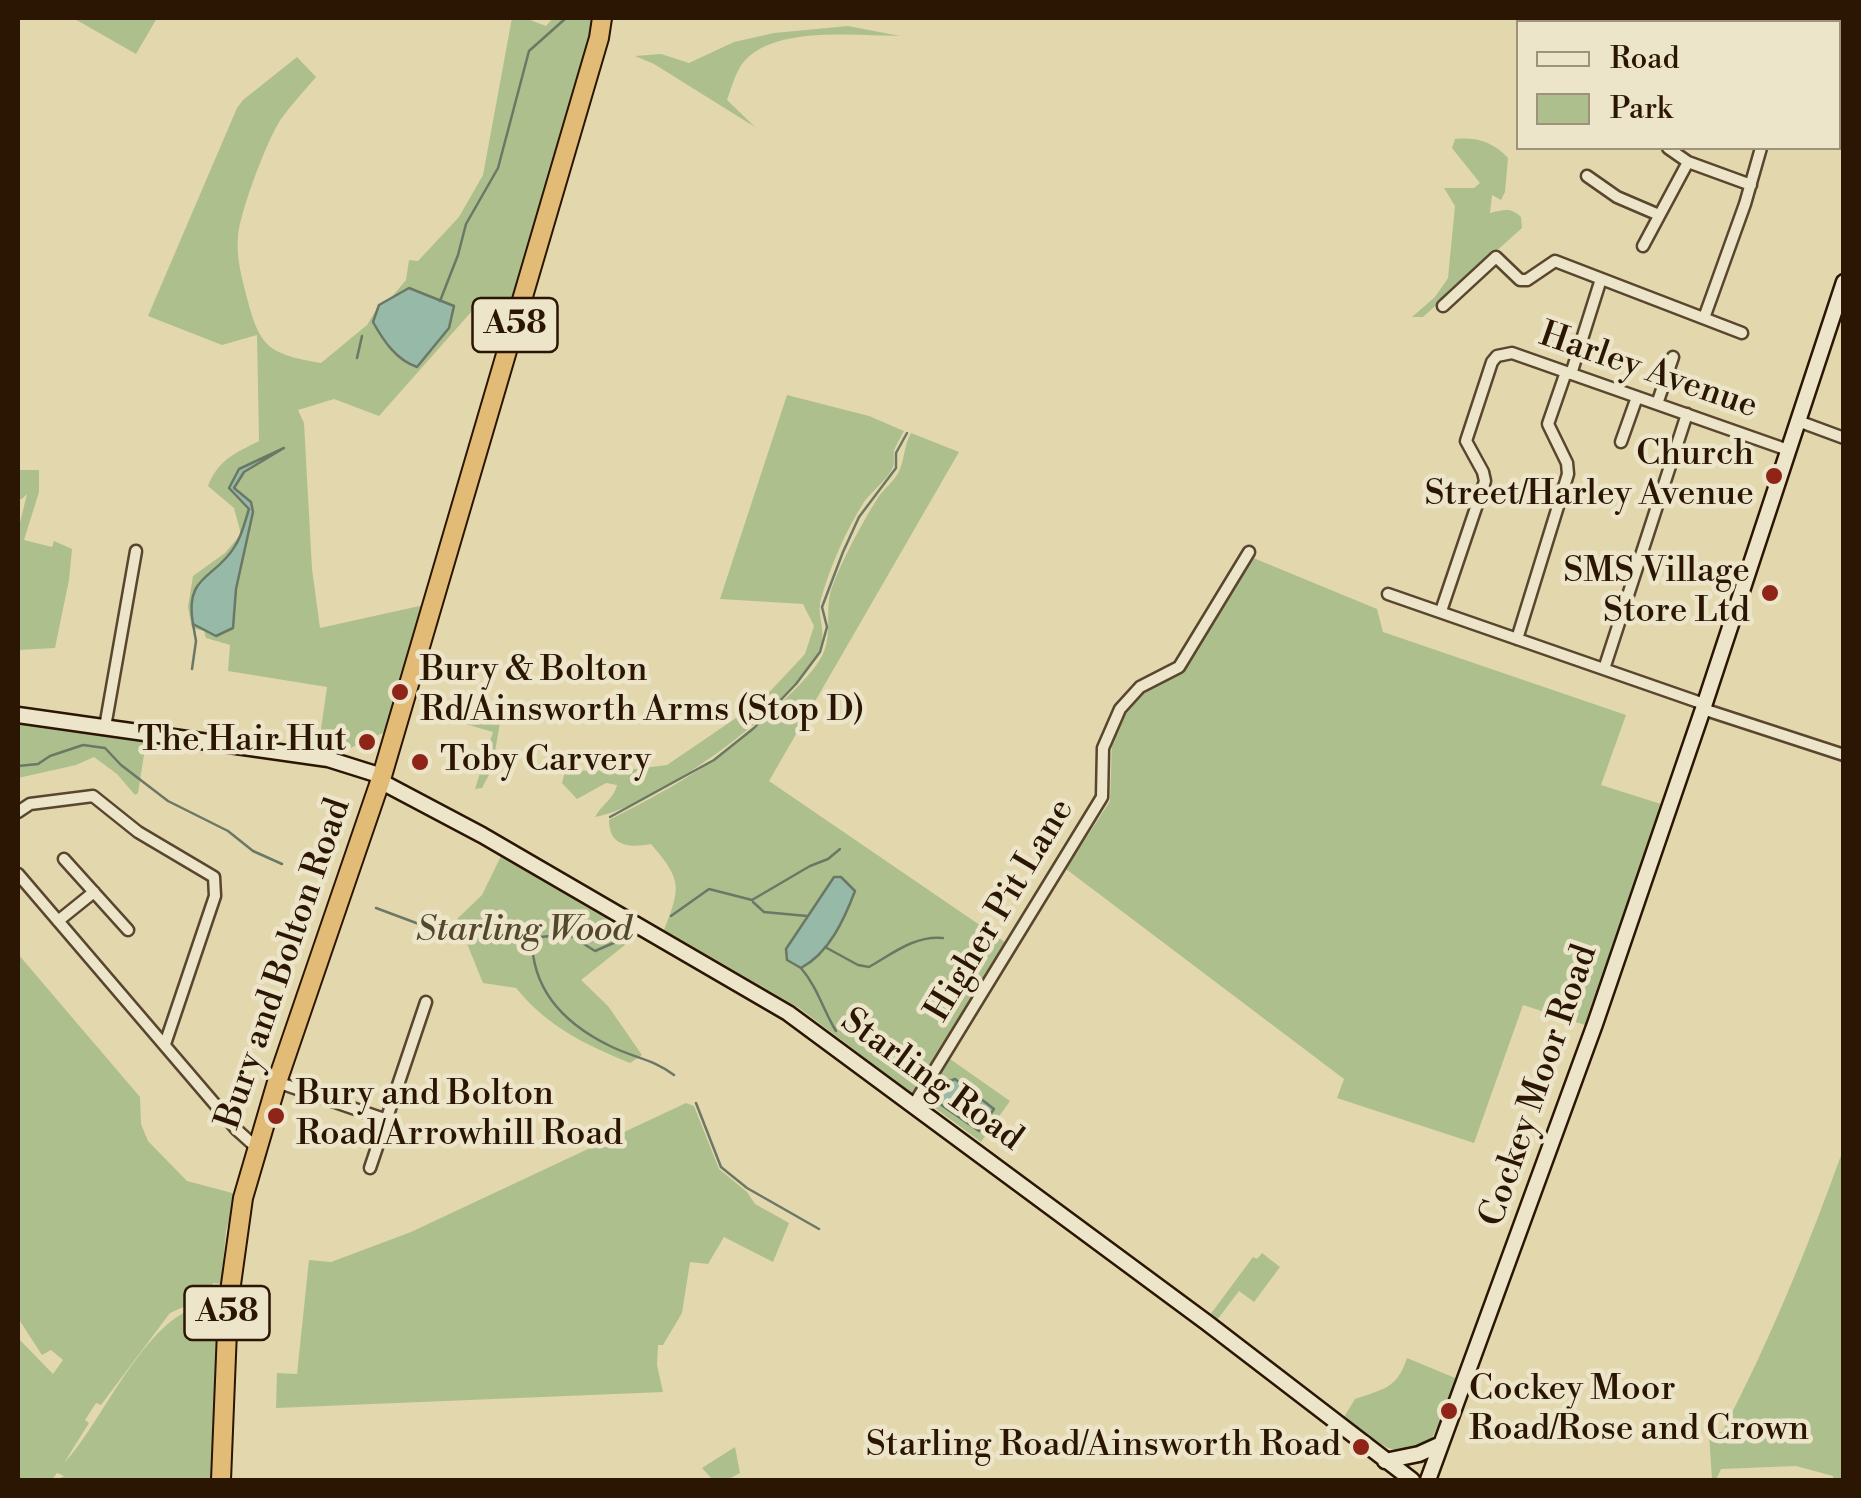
<!DOCTYPE html>
<html>
<head>
<meta charset="utf-8">
<style>
  body { margin:0 }
  #map { position:relative; width:1861px; height:1498px; overflow:hidden; background:#e3d7ad; font-family:"Libre Bodoni",serif }
  canvas { display:block }
  .frame { position:absolute; inset:0; border:20px solid #2b1503; pointer-events:none }
  .legend { position:absolute; left:1516px; top:20px; width:325px; height:130px; box-sizing:border-box; background:#ede5ca; border:2px solid #9f927a; margin:0; padding:12px 18px; list-style:none; font-size:30px; color:#2b1503 }
  .legend li { display:flex; align-items:center; gap:20px; height:50px }
  .legend b { width:50px; border:2px solid #9f927a }
</style>
</head>
<body>
<div id="map">
<canvas width="1861" height="1498"></canvas>
<div class="frame"></div>
<ul class="legend">
<li><b style="height:12px;background:#ede5ca"></b>Road</li>
<li><b style="height:28px;background:#aebf8e"></b>Park</li>
</ul>
</div>
<script>
const ctx = document.querySelector('canvas').getContext('2d');
ctx.lineJoin = 'round';
function paint(path, color) { ctx.fillStyle = color; ctx.fill(path, 'evenodd'); }
function trace(path, color, width, dash) { ctx.strokeStyle = color; ctx.lineWidth = width; ctx.lineCap = dash ? 'butt' : 'round'; ctx.setLineDash(dash || []); ctx.stroke(path); }
function label(font, color, halo, rows, align = 'center') {
  ctx.font = font + ' "Libre Bodoni",serif'; ctx.lineWidth = 9; ctx.setLineDash([]); ctx.textBaseline = 'middle'; ctx.strokeStyle = halo; ctx.fillStyle = color; for (const [text, x, y, turn = 0] of rows) {
    ctx.save(); ctx.translate(x, y); ctx.rotate((+turn || 0) * Math.PI / 180); ctx.textAlign = isNaN(turn) ? turn : align; if (halo) ctx.strokeText(text, 0, 0); ctx.fillText(text, 0, 0); ctx.restore();
  }
}
const green = new Path2D(`
  M73,18H157L136,54Z
  M512,18H525L546,26L553,18H593L592,35L505,329L482,322L472,311L379,416L334,399L298,410L304,423L312,569L320,628L424,605L389,730L342,752L318,750L327,687L228,671L230,645L206,638L204,631L192,628L188,607L193,576L225,553L241,534L234,508L208,486C218,460 235,453 259,441L257,335L222,345L148,316L237,108L243,100L297,57L316,77C304,91 291,105 281,119C267,140 240,212 238,237C236,258 242,278 247,298C260,348 269,354 321,363L367,325L379,305L391,298L406,280L409,260L418,261L459,217L483,175Z
  M848,26L900,36C855,36 772,25 742,64C735,74 731,89 727,100L755,127L654,64L635,56L661,54L689,63L734,42L774,33Z
  M1455,139C1477,137 1493,142 1508,158L1505,192L1501,200L1492,195L1490,213C1504,210 1510,207 1521,217L1522,228L1423,317H1412L1435,297L1448,278L1455,206L1444,188H1474L1480,183L1452,148Z
  M787,395L869,416L904,431C901,437 896,445 894,451C893,456 895,462 893,467C889,478 872,491 864,502C846,530 830,567 821,599C816,616 828,631 819,651C792,708 656,806 595,817C602,804 614,799 617,785L606,783L577,799L562,783L565,771L628,770L667,765L761,701L805,654L814,626L803,604L720,599Z
  M911,433L959,452L769,781L1009,945L915,1096L799,1008L664,930C681,887 682,880 651,844C630,848 609,847 609,820C678,785 729,756 784,700C797,687 815,671 823,654C833,632 824,609 832,587C844,556 860,527 877,499C883,489 896,480 900,469C905,457 904,445 911,433Z
  M18,470H39V492L24,540L52,547L54,541L72,549L69,580L55,648L18,650V531L27,494L22,499H18Z
  M1251,557L1377,609L1383,632L1626,715L1601,785L1664,805L1588,1026L1523,1005L1474,1143L1337,1098L1344,1079L1066,869L1110,801L1112,741L1122,716L1141,690L1175,677L1186,668Z
  M465,712L500,723L492,769L482,788L475,789L493,732L462,723Z
  M18,724L146,742L138,793L135,795L117,774L94,757L76,765L18,778Z
  M502,854L640,933L581,980L608,1006L642,1055L630,1063C584,1044 548,1027 516,988L483,983L457,919L482,895Z
  M18,954L140,1097L141,1124L148,1141L187,1181L236,1194L226,1231L221,1284L213,1283L212,1294L170,1313L101,1405L96,1403L85,1420L89,1423L64,1463C103,1423 150,1304 212,1305L211,1317L219,1316L213,1480H57L64,1476L57,1473L52,1480H18V1338L53,1374L63,1360L51,1350L42,1355L18,1318Z
  M950,1059L1010,1101L981,1142L924,1100Z
  M686,1103L694,1106L719,1169L747,1192L755,1204L789,1223L773,1262L724,1237L708,1264L690,1262L682,1313L663,1345H658L657,1365L663,1392L276,1408L277,1373L297,1374L309,1260L331,1262L411,1232Z
  M1843,1150V1480H1833V1476L1796,1466L1721,1469L1716,1480H1712L1709,1433L1722,1432C1770,1341 1808,1247 1843,1150Z
  M1262,1253L1280,1267L1254,1302L1239,1291L1217,1320L1210,1315L1253,1257L1257,1259Z
  M1407,1358L1460,1380L1430,1442C1396,1465 1370,1438 1344,1417L1355,1399C1383,1389 1397,1389 1407,1358Z
  M735,1447L740,1473L727,1480H713L702,1468Z`);
const water = new Path2D(`
  M409,288L454,306L449,328L417,367C396,360 383,340 373,322L379,305Z
  M284,448L244,472L234,488L251,502L253,512L236,589L233,628L216,636L193,624C184,574 216,579 235,546C242,536 245,521 249,509L229,488L239,469Z
  M834,877H841L855,891C844,920 829,953 801,968L787,960L786,949Z
  M955,1079L994,1109L979,1131L937,1102L950,1081Z`);
const stream = new Path2D(`
  M440,301L458,255L466,224L498,168L529,51L566,18
  M357,358L362,336
  M192,669L196,641L193,624
  M18,766L38,764L50,756L83,745L105,748L121,765L168,801L228,831L253,851L282,864
  M610,817L714,760L754,728L796,684L820,652L827,627L822,607L843,552L859,517L896,468V453L907,433
  M753,902L764,912L807,916
  M376,908L427,927L444,940L505,923L532,938L568,934L595,951L625,938
  M671,916L709,889L752,900L810,866L828,859L840,849
  M532,939C532,991 565,1024 610,1046C634,1058 651,1058 674,1075
  M825,947L858,965L869,967C892,954 915,935 943,938
  M801,968C818,988 823,1010 836,1031
  M696,1103L721,1167L747,1188L819,1229`);
const street = new Path2D(`
  M1668,148L1688,162L1751,185
  M1587,176L1617,197L1659,215
  M1643,246L1688,162
  M1443,306L1496,257L1520,280H1527L1555,261L1742,333
  M1704,318L1745,204L1761,148
  M1571,374L1601,279
  M1657,404L1673,357
  M1798,421L1844,438
  M1621,442L1637,397
  M1388,594L1704,704
  M1441,611L1485,481L1483,472L1466,441L1492,362L1497,356L1512,353L1788,450
  M1517,639L1568,474L1567,463L1548,424L1566,372
  M1604,669L1687,414
  M1703,709L1844,755
  M105,727L136,551
  M18,812L30,804L93,796L138,832L214,877L215,896L165,1044
  M64,859L128,930
  M18,874L237,1130L257,1148
  M58,921L94,892
  M277,1082L387,1120
  M914,1104L1102,797L1103,748L1120,709L1140,687L1179,667L1249,552
  M370,1168L426,1002`);
const secondary = new Path2D(`
  M1684,18L1697,22
  M1838,72L1844,74
  M18,715L328,759L382,776
  M380,781L482,835L788,1013L1206,1322L1412,1480
  M1385,1461L1419,1454L1441,1444
  M1428,1480L1595,1024L1703,709L1844,282`);
const highway = new Path2D(`
  M221,1480L228,1306L243,1198L277,1082L382,776L599,38L602,18`);
const markers = [
  [1774,476,10,"#8f2418"],
  [1770,593,10,"#8f2418"],
  [400,692,10,"#8f2418"],
  [367,742,10,"#8f2418"],
  [420,762,10,"#8f2418"],
  [276,1116,10,"#8f2418"],
  [1449,1411,10,"#8f2418"],
  [1361,1447,10,"#8f2418"]
];
const shields = [
  [515,325,85],
  [227,1313,85]
];
const shieldNames = [
  ["A58",515,325],
  ["A58",227,1313]
];
const streetNames = [
  ["Harley Avenue",1648,372,19],
  ["Higher Pit Lane",1001,911,-59],
  ["Bury and Bolton Road",285,964,-71],
  ["Starling Road",931,1081,36],
  ["Cockey Moor Road",1540,1086,-71]
];
const poiNames = [
  ["Church",1754,456],
  ["Street/Harley Avenue",1754,496],
  ["SMS Village",1750,573],
  ["Store Ltd",1750,613],
  ["Bury & Bolton",420,672,"left"],
  ["Rd/Ainsworth Arms (Stop D)",420,712,"left"],
  ["The Hair Hut",347,742],
  ["Toby Carvery",440,762,"left"],
  ["Bury and Bolton",296,1096,"left"],
  ["Road/Arrowhill Road",296,1136,"left"],
  ["Cockey Moor",1469,1391,"left"],
  ["Road/Rose and Crown",1469,1431,"left"],
  ["Starling Road/Ainsworth Road",1341,1447]
];
const parkNames = [
  ["Starling Wood",524,932]
];
paint(green, '#aebf8e');
paint(water, '#96baa7');
trace(water, '#6b7865', 2.5);
trace(stream, '#6b7865', 2.5);
trace(street, '#59462e', 15);
trace(secondary, '#2b1503', 19);
trace(highway, '#2b1503', 22);
trace(street, '#ede5ca', 10);
trace(secondary, '#ede5ca', 14);
trace(highway, '#e2bc76', 18);
for (const [x, y, r, color] of markers) { const dot = new Path2D(); dot.arc(x, y, r, 0, 2 * Math.PI); ctx.fillStyle = color; ctx.fill(dot); trace(dot, '#ede5ca', 4); }
for (const [x, y, w] of shields) { const box = new Path2D(); box.roundRect(x - w / 2, y - 27, w, 54, 8); ctx.fillStyle = '#ede5ca'; ctx.fill(box); trace(box, '#2b1503', 2.5); }
label('bold 32px', '#2b1503', null, shieldNames);
label('35px', '#2b1503', '#ede5ca', streetNames);
label('35px', '#2b1503', '#ede5ca', poiNames, 'right');
label('italic 35px', '#52482d', '#ede5ca', parkNames);
</script>
</body>
</html>
